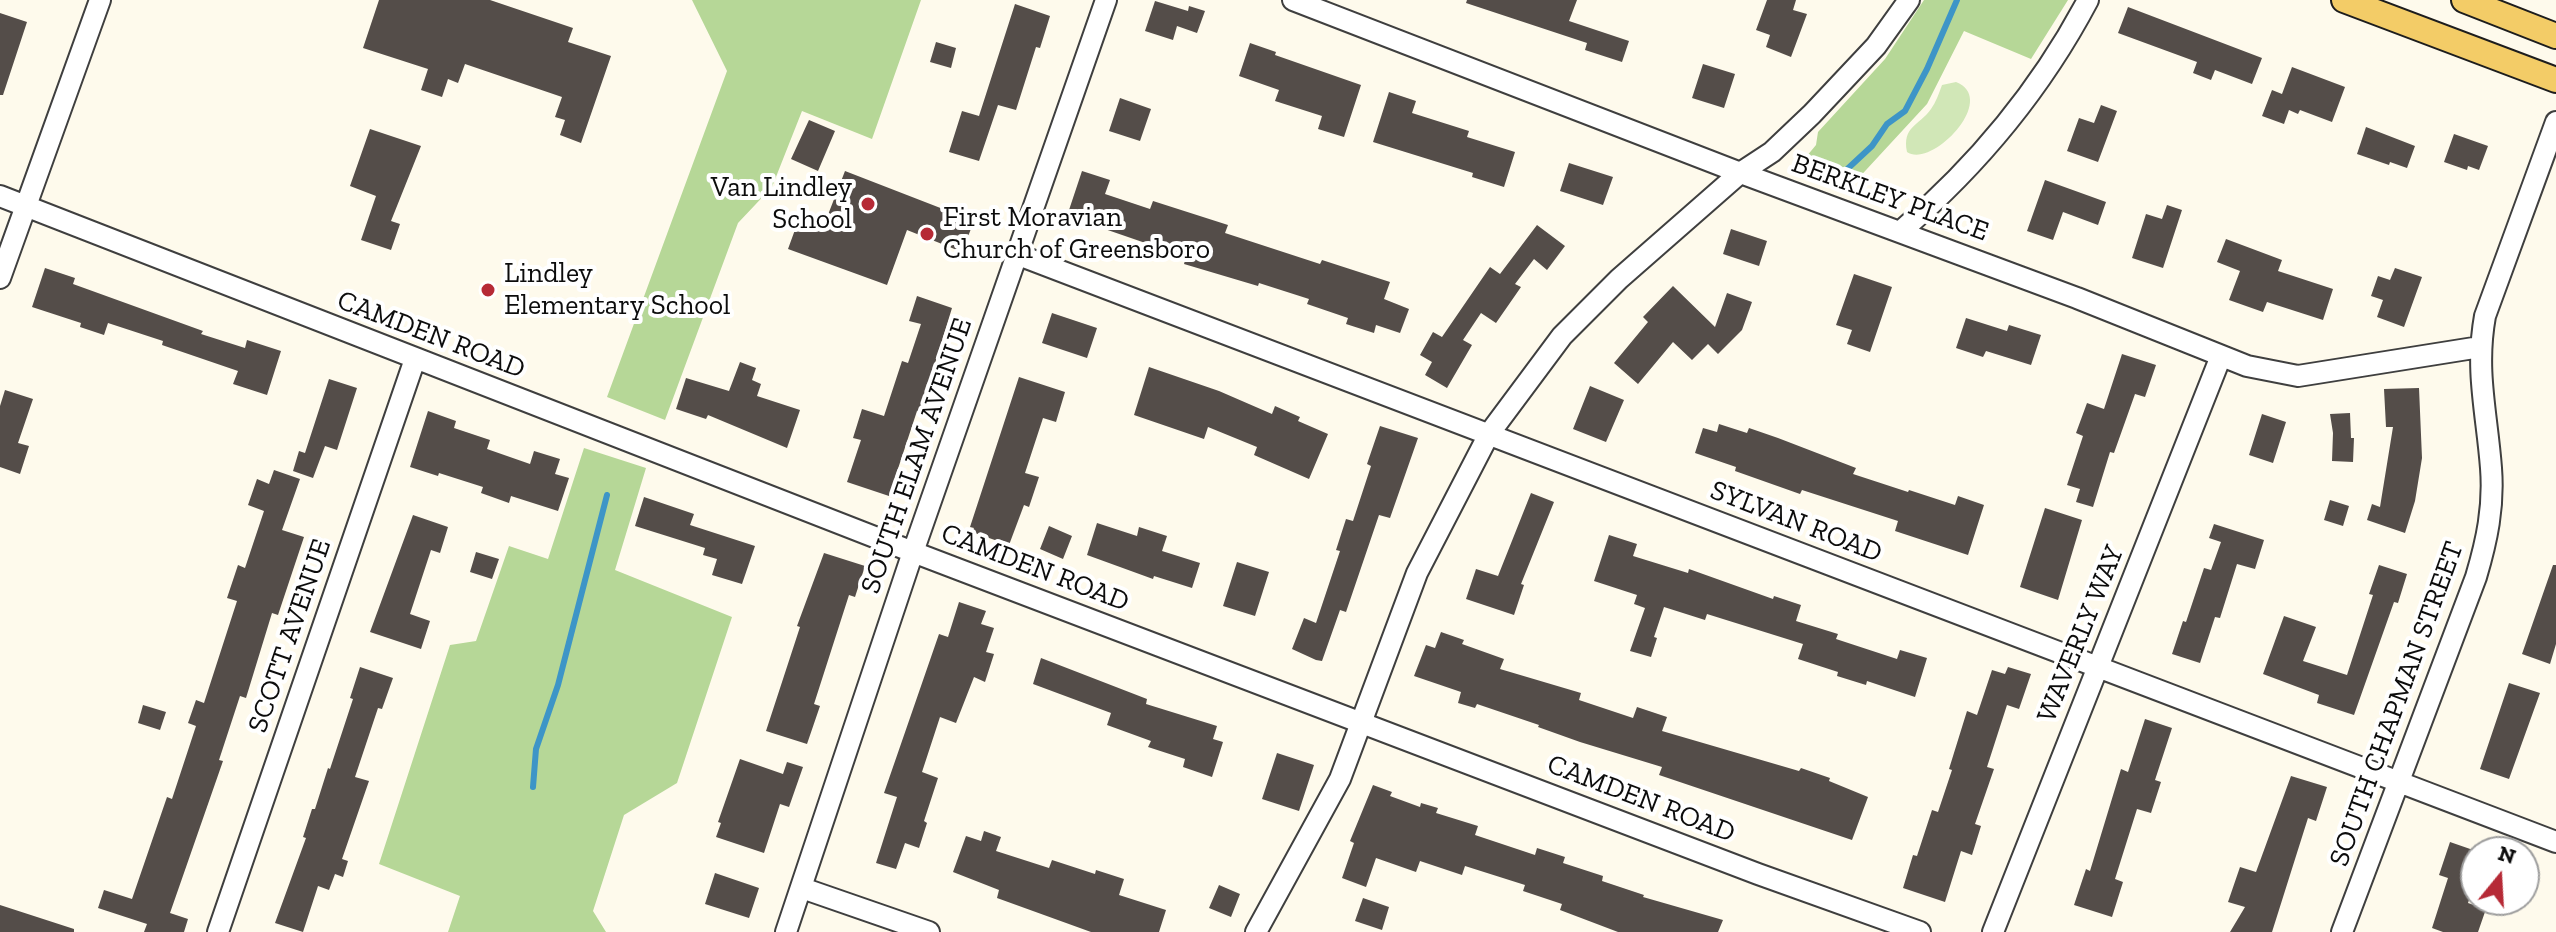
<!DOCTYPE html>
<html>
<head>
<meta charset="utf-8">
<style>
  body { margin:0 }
  #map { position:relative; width:2556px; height:932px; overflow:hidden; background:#fefaec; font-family:"Zilla Slab",serif }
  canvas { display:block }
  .north { position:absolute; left:2460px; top:836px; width:80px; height:80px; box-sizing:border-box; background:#fff; border:2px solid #9e9e9e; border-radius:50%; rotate:18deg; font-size:22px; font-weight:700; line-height:32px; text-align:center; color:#0c0c0c }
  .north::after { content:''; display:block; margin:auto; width:28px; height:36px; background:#b62a36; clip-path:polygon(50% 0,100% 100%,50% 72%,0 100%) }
</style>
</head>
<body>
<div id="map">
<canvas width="2556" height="932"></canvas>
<div class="north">N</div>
</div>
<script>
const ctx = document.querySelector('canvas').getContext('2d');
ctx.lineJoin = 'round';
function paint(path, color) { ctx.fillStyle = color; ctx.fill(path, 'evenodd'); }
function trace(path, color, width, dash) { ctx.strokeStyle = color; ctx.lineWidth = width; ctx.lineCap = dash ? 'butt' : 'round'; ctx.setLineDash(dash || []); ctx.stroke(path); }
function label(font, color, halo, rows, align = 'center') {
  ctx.font = font + ' "Zilla Slab",serif'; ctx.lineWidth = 8; ctx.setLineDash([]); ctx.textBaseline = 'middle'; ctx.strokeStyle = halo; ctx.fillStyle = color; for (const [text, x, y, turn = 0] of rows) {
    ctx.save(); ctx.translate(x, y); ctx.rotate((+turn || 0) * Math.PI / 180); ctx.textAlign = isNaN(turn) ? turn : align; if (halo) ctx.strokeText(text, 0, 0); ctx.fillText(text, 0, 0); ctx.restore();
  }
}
const green = new Path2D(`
  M1956,82C1999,99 1932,169 1907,152C1902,126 1919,126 1931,109C1936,102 1939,93 1942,85Z`);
const forest = new Path2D(`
  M692,0H921L872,139L802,111L772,187L738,223L665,420L607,397L727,71Z
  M1924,0H2068L2031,59L1964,31L1927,104L1854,183L1801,163L1816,145L1818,132L1885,59Z
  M584,448L646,468L615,570L732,617L677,783L624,815L593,911L606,932H448L460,896L379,864L450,645L476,641L509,546L548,559Z`);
const stream = new Path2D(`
  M1843,173L1872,146L1887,124L1905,111L1927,69L1957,0
  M533,787L536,749L558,685L607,495`);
const building = new Path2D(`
  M379,0H490L573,28L568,42L611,56L581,143L560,135L565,120L555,117L562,97L465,64L458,83L448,79L442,97L421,90L428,69L363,48Z
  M1467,0H1577L1569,21L1629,41L1622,62L1585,50L1587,43L1466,3Z
  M1767,0H1796L1793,10L1807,14L1791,57L1766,47L1770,35L1756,30Z
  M1155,1L1188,11L1189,6L1205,11L1197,33L1177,26L1173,40L1145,31Z
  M1015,4L1050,16L1040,48L1036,47L1016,110L998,105L979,161L949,152L962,111L979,116Z
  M2128,7L2262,58L2252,84L2215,70L2211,80L2193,73L2197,62L2118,33Z
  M0,13L27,22L3,95H0Z
  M936,42L956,48L951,68L930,62Z
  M1250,43L1276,52L1275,55L1361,85L1344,137L1318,129L1322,116L1275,101L1279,90L1239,76Z
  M1703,64L1735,74L1724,108L1692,98Z
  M2292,67L2345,87L2332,122L2300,110L2298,114L2289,110L2284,124L2262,116L2272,90L2282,94Z
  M1389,92L1416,101L1412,113L1469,131L1467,137L1515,152L1504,187L1472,177L1473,173L1373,142Z
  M1120,98L1151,109L1140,141L1109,131Z
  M2101,105L2117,111L2098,162L2067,151L2079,118L2094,123Z
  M809,120L835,131L818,171L791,159Z
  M2366,127L2415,146L2407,168L2390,162L2389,165L2357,154Z
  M370,129L421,146L391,221L400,224L391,250L361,240L376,196L350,186Z
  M2454,134L2488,146L2479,170L2468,166L2467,170L2444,162Z
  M1569,163L1613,177L1603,205L1560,191Z
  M845,171L974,221L962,252L907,230L887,285L788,249L800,216L824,225Z
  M1082,171L1110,180L1105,194L1150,209L1153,201L1228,225L1225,233L1320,264L1322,260L1390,282L1384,299L1409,309L1400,333L1376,325L1374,333L1346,324L1348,318L1307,304L1309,299L1259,283L1258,286L1184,264L1186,257L1067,216Z
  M2045,180L2106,202L2098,225L2063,212L2053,240L2027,231Z
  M2167,205L2182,210L2163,268L2132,258L2146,214L2162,219Z
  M1537,225L1565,246L1547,270L1534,259L1515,284L1521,287L1496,323L1481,313L1463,340L1472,345L1447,388L1425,375L1432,362L1420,355L1433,332L1442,337L1490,267L1500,274Z
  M1731,229L1767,241L1759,266L1723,254Z
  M2226,239L2282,260L2278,271L2333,289L2323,320L2267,302L2263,312L2229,300L2240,271L2217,262Z
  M45,268L75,278L73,284L203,331L201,334L245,348L247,340L281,351L267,395L233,384L238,371L162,345L163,341L108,323L104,335L80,327L81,323L32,307Z
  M2395,268L2422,277L2404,327L2377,317L2383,300L2371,296L2378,276L2390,280Z
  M1854,274L1892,287L1870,352L1847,344L1852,330L1836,325Z
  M1673,286L1715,327L1727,293L1752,302L1742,330L1718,354L1708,344L1692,360L1673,342L1638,384L1614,363L1648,322L1643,317Z
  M917,296L952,308L920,412L917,411L889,496L847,482L861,440L853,438L862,409L884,416L902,361L908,363L921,324L909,321Z
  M1052,313L1097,328L1087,358L1042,343Z
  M1966,318L2007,331L2009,325L2041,335L2031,365L1986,351L1983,357L1956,348Z
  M2122,354L2156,365L2145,397L2135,394L2114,453L2110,452L2093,507L2076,502L2080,489L2067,485L2083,436L2076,433L2087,403L2104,409Z
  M740,362L756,368L752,380L761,384L757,396L800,410L787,448L708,415L706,419L676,409L686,378L729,391Z
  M1149,367L1219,391L1272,414L1275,406L1300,417L1298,421L1328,434L1309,479L1254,455L1257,447L1208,427L1204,439L1134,415Z
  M1019,377L1065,392L1056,422L1043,418L1025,473L1039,477L1029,507L1024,505L1009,545L972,532L974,528L970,527Z
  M329,379L357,388L337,450L325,446L313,478L293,471L299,451L305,453Z
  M1590,386L1624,400L1606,442L1573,429Z
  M2419,388L2422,458L2415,501L2405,533L2367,520L2372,504L2380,507L2393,427H2386L2384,389Z
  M5,390L33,399L18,443L29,446L20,474L0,467V406Z
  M428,411L456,421L454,428L490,440L487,449L530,464L534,451L560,459L555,474L569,478L558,511L511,496L509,503L481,493L483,487L439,473L438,476L410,467Z
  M2350,413L2351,438H2354L2353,462L2332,461L2333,433L2330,414Z
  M2262,414L2286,422L2273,463L2249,455Z
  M1719,424L1747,433L1749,428L1778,438L1856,468L1853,474L1908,492L1909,490L1955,505L1958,496L1984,505L1968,555L1895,531L1898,521L1802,490L1800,494L1735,471L1736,467L1695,453L1703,428L1717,432Z
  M1380,426L1418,438L1390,518L1379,515L1346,612L1340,610L1322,661L1316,660L1292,649L1304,618L1316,623L1340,551L1336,550L1346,519L1353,521L1371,466L1367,464Z
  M274,470L300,479L282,530L304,537L278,615L272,613L246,698L240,696L219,760L223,761L170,913L188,919L184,932H144L147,924L98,908L104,890L132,899L167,797L172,799L196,726L188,723L196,700L204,703L237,601L227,598L238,565L245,568L264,511L248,505L257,479L269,484Z
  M1531,493L1554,502L1521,584L1524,585L1514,615L1466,599L1476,569L1498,576Z
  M644,497L694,514L690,525L755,546L742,584L712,575L717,559L703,555L705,548L635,526Z
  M2330,500L2349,506L2343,526L2324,520Z
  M2045,508L2082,520L2058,600L2020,587Z
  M413,515L448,527L440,553L431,550L410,614L430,621L421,649L370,632Z
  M1097,523L1137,536L1139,527L1167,536L1162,551L1200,563L1192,588L1154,576L1153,579L1087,555Z
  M2214,524L2264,540L2255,569L2237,564L2220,618L2215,617L2200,663L2172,654L2183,621L2186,622L2204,568L2211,570L2221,542L2209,538Z
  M1049,526L1072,536L1063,559L1040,549Z
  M1609,535L1637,544L1633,556L1688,573L1689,569L1773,599L1774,596L1801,605L1796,621L1838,634L1836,639L1897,659L1900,650L1927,658L1915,697L1867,681L1866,685L1837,676L1838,672L1798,659L1803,644L1707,614L1705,620L1664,607L1654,637L1657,638L1651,657L1630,651L1645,608L1634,604L1637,595L1594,581Z
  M476,552L499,559L492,579L470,572Z
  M824,553L865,566L855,597L849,595L814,704L820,706L807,744L766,731L800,627L797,626Z
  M1237,562L1269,572L1255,616L1223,606Z
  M2379,565L2407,574L2398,603L2394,602L2354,715L2317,703L2319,695L2263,674L2284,616L2316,627L2303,661L2347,675L2373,595L2369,594Z
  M2553,565H2556V644L2550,664L2522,654Z
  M959,602L986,611L981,624L994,628L986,652L994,654L985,682L974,677L956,723L940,717L922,772L938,778L924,821L927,823L919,848L905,843L896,869L876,863L897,797L884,793L939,634L948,637Z
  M1441,632L1464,640L1462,644L1504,659L1500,669L1581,693L1579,700L1633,718L1637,707L1667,717L1662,731L1799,771L1801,768L1830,778L1829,781L1868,797L1852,840L1659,775L1662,767L1580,742L1538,727L1539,725L1477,704L1475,708L1458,703L1461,692L1414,676L1426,645L1435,648Z
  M1041,658L1147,699L1146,704L1217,726L1213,739L1223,742L1212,777L1183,767L1185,759L1148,747L1151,741L1107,725L1111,713L1033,684Z
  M360,667L393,678L382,709L378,708L355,777L369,781L342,859L348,861L343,877L335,874L329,890L318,886L303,932L275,923L306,838L303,837L312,809H315L328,768L330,769L353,699L350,698Z
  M2008,667L2031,674L2019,709L2007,705L1987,767L1994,769L1975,824L1981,826L1972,855L1961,851L1945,902L1903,888L1913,855L1917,856L1932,810L1938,812L1952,770L1949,769L1967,711L1977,715L1992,670L2005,674Z
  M2509,683L2540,693L2509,779L2480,769Z
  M143,705L166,712L160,730L138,723Z
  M2145,719L2172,728L2155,780L2161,782L2151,813L2137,809L2115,879L2123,882L2112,917L2074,905L2086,869L2090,871L2121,769L2128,772Z
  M1277,753L1314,765L1299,811L1262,799Z
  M740,759L783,774L787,762L803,767L789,807L780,804L764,853L716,837L721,823L718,822Z
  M2291,776L2327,787L2316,821L2308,818L2272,932H2230L2245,907L2228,902L2240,867L2256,872Z
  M1373,785L1392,792L1390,796L1420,807L1421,803L1438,808L1436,813L1478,826L1475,835L1535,855L1537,848L1565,857L1563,863L1603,876L1602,881L1644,895L1643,897L1723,920L1718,932H1618L1560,910L1562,904L1523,891L1525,885L1465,866L1462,875L1420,861L1416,872L1376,858L1366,887L1342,878L1354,843L1350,841Z
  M984,831L1001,837L996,851L1049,868L1052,860L1095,874L1096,870L1124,879L1119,895L1166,910L1159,932H1091L997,898L999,890L953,872L966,836L981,841Z
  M2450,842L2476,851V880L2468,903L2486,909L2478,932H2443L2432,928L2448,878L2439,875Z
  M715,873L759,888L749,918L705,904Z
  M1219,885L1240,894L1231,917L1209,908Z
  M1363,898L1389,907L1382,930L1355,921Z
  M0,905L74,929V932H0Z`);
const minor = new Path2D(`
  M1293,0L1738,172L2077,298L2247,366L2298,376L2480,347
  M0,196L913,552L1758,874L1920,932
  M1901,231C1978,165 2041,89 2088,0
  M1016,254L2556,842
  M0,278L100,0
  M802,888L929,932
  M218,932L415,359
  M786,932L913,552L1106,0
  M1256,932L1340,779L1417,573L1489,434L1562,336L1619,279L1740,173L1772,152L1812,114L1876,46L1909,0
  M1993,932L2221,356
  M2342,932L2476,577C2487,540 2494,507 2491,468C2487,414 2475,371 2485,316L2556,122`);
const major = new Path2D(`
  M2344,0L2556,80
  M2464,0L2556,36`);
const markers = [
  [868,204,8,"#b62a36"],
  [927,234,8,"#b62a36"],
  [488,290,8,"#b62a36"]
];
const poiNames = [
  ["Van Lindley",852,188,"right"],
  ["School",852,220,"right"],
  ["First Moravian",943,218],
  ["Church of Greensboro",943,250],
  ["Lindley",504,274],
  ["Elementary School",504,306]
];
const streetNames = [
  ["BERKLEY PLACE",1890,198,20],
  ["CAMDEN ROAD",431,335,21],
  ["SOUTH ELAM AVENUE",917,456,-71],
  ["SYLVAN ROAD",1796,522,21],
  ["CAMDEN ROAD",1035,568,21],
  ["WAVERLY WAY",2081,634,-68],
  ["SCOTT AVENUE",290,636,-71],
  ["SOUTH CHAPMAN STREET",2397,704,-70],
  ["CAMDEN ROAD",1641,799,21]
];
paint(green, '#d1e7b7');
paint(forest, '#b6d797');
trace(stream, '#3d95c7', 6);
paint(building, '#544d49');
trace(minor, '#3f3f3f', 24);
trace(major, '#1d1d1d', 28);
trace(minor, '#fff', 20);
trace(major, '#f3cc67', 24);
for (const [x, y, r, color] of markers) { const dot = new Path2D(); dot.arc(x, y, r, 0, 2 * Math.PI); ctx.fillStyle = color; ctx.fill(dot); trace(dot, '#fff', 3); }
label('28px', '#0c0c0c', '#fff', poiNames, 'left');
label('28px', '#0c0c0c', '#fff', streetNames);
</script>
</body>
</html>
